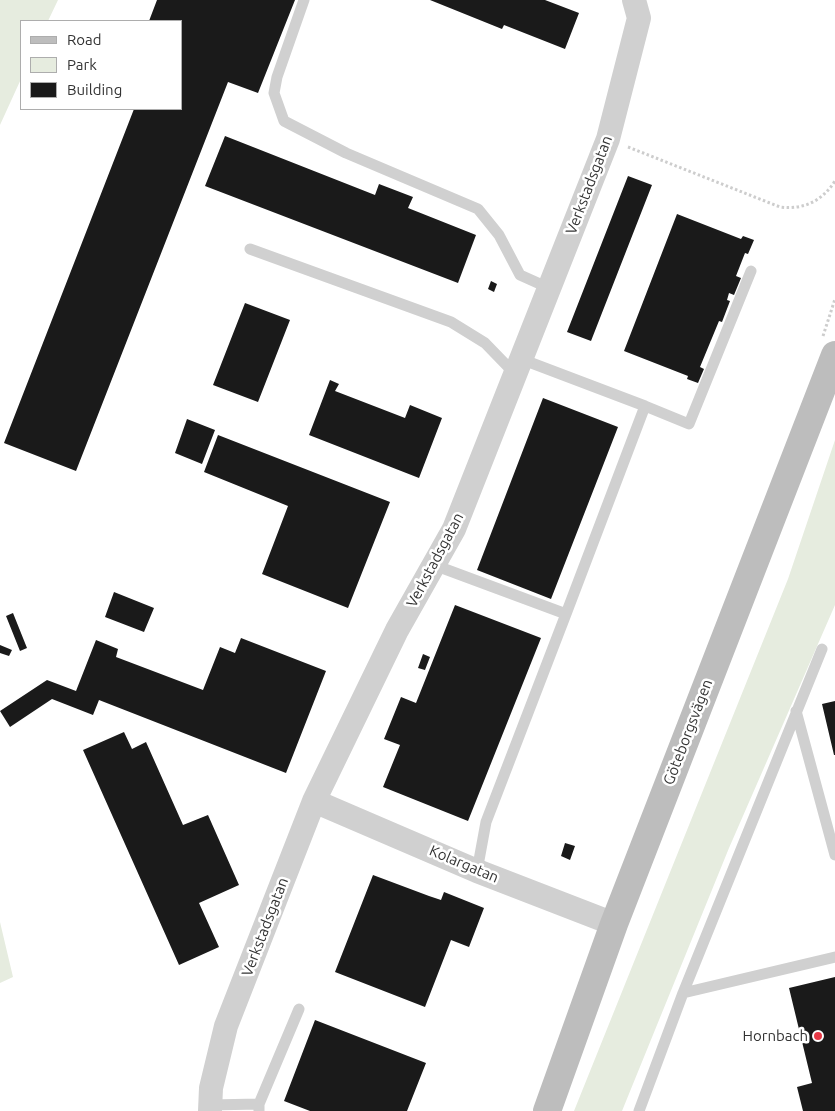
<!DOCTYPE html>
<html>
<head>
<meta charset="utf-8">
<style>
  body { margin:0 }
  #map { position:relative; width:835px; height:1111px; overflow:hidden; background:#fff; font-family:Ubuntu,sans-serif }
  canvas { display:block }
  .legend { position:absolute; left:20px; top:20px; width:162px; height:90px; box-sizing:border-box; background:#fff; border:1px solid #adadad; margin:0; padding:6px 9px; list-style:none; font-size:15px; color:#333 }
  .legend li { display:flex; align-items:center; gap:10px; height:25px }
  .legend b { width:25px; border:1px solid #adadad }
</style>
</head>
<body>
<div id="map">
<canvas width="835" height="1111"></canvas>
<ul class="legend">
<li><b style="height:6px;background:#bdbdbd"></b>Road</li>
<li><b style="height:14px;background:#e6ecdf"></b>Park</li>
<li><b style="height:14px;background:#1a1a1a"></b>Building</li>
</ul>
</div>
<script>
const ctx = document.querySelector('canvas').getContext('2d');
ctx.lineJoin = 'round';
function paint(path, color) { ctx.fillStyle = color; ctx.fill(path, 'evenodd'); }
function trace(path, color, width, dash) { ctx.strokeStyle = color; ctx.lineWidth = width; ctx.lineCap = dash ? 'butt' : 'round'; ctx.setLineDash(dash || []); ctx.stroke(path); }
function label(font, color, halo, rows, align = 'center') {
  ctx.font = font + ' Ubuntu,sans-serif'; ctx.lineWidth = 5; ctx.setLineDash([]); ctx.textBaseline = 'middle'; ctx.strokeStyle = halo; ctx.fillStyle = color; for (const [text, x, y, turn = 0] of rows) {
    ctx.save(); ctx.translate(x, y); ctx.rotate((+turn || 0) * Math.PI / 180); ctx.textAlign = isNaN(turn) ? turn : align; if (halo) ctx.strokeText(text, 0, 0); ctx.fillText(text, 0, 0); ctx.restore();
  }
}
const green = new Path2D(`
  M0,0H58L48,21H21V79L0,125Z
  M835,440V605L729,848L622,1111H574L788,579Z
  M0,922L13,977L0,983Z`);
const building = new Path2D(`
  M157,0H295L258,93L228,82L76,471L4,443L134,109H181V21H149Z
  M430,0H545L579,13L565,49L504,25L502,29Z
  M225,136L375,195L379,184L413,197L408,208L476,235L458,283L205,186Z
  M628,176L652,185L591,341L567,332Z
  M677,214L741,239L743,236L754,240L748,254L745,253L736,276L741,278L734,295L729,293L727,300L730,301L722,322L719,321L700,367L704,369L698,383L687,379L688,376L624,351Z
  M491,281L497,284L494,292L488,289Z
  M245,303L290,320L258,402L213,385Z
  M330,380L339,384L335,391L405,418L410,405L442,418L419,478L309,435Z
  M543,398L618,427L551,599L477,570Z
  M187,419L215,430L202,464L175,453Z
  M218,435L390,502L348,608L262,574L288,506L204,472Z
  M114,592L154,608L144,632L105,617Z
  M455,605L541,638L468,821L383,787L400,745L384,739L401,697L416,703Z
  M13,613L27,648L20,651L6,616Z
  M241,638L326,671L286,773L99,700L93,715L52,699L10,727L0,711L47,680L76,691L96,640L118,649L116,657L203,690L220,647L235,653Z
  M0,645L12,650L9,656L0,653Z
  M423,654L430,657L425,670L418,668Z
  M835,701V755H834L822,704Z
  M124,732L132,749L146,742L183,825L208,815L239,885L199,903L219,947L179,965L83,750Z
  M565,843L575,846L570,860L561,856Z
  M373,875L429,896L441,900L444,892L484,908L469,947L451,940L425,1007L335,972Z
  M835,977V1111H803L797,1087L812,1083L789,988Z
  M315,1020L426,1063L407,1111H310L284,1101Z`);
const path = new Path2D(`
  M628,147L780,207C804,210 822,201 835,181
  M823,336L835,299`);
const lane = new Path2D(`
  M304,0L277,77L274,93L284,121L346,153L478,209L499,235L520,275L549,288
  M250,249L451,322L485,343L515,374
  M645,406L689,424L751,271
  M434,565L566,614L645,406L521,359
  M796,711L835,855
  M477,871L486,822L566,614
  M683,993L822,649
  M259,1104L299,1009
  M210,1105L259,1104V1111
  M639,1111L683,993L835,957`);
const street = new Path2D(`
  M314,801L477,871L614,924
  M210,1111L211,1088L226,1026L314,801L397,630L454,529L608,139L639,18L634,0`);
const secondary = new Path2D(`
  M547,1111L614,924L835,355`);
const markers = [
  [818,1036,5,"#e63946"]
];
const streetNames = [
  ["Verkstadsgatan",589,185,-69],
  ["Verkstadsgatan",435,560,-62],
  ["Göteborgsvägen",688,732,-69],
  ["Kolargatan",464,864,23],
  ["Verkstadsgatan",265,927,-69]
];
const poiNames = [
  ["Hornbach",808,1036]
];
paint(green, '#e6ecdf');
paint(building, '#1a1a1a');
trace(path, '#cdcdcd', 3, [2.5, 2.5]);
trace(lane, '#d0d0d0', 11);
trace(street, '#d0d0d0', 24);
trace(secondary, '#bdbdbd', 28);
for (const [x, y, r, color] of markers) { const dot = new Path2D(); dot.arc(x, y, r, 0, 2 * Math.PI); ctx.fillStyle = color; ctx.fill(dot); trace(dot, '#fff', 2); }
label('15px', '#333', '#fff', streetNames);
label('15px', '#333', '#fff', poiNames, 'right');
</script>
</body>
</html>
